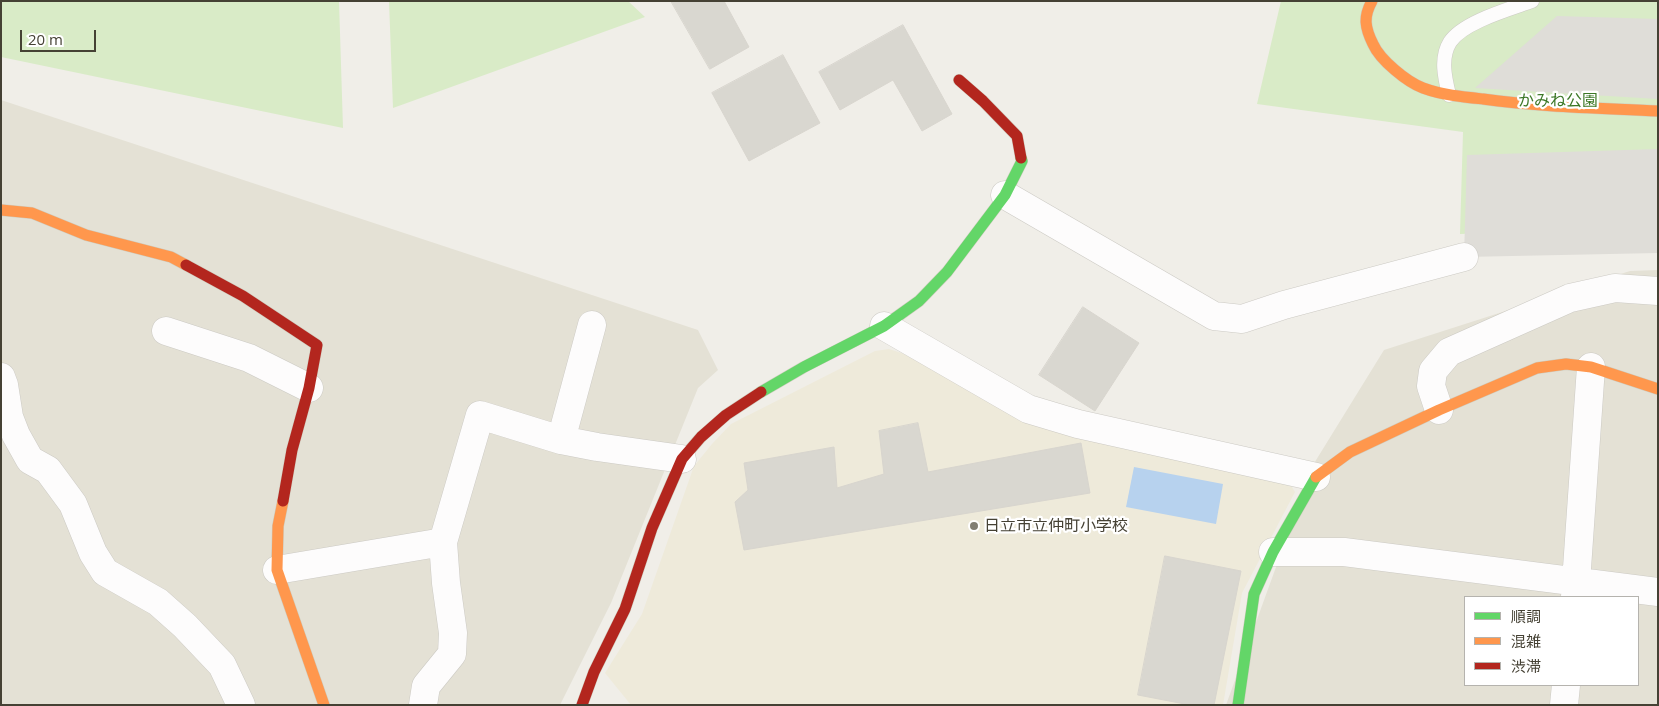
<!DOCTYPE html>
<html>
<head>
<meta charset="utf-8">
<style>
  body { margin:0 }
  #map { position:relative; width:1659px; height:706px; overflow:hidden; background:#f0eee8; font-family:"Open Sans","Noto Sans JP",sans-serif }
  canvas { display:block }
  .frame { position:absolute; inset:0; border:2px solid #454134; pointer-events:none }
  .legend { position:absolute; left:1464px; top:596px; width:175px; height:90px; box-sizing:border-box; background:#fff; border:1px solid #b5b3ae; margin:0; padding:6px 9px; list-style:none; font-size:15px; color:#454134 }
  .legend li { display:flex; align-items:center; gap:10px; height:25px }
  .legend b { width:25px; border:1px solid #b5b3ae }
  .scale { position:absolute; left:20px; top:30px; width:76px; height:22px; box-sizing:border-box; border:2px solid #454134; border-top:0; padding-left:6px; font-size:15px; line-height:18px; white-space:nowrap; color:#454134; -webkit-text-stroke:4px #fff; paint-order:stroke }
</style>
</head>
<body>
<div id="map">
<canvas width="1659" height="706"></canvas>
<div class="frame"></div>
<ul class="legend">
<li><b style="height:6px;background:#63d668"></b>順調</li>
<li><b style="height:6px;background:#ff974d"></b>混雑</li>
<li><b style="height:6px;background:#b3261e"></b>渋滞</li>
</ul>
<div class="scale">20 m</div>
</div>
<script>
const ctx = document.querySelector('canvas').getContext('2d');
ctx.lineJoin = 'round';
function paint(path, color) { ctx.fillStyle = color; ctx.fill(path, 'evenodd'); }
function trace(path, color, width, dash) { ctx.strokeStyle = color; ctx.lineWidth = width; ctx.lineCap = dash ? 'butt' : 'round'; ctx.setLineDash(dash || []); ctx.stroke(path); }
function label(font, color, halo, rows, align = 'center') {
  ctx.font = font + ' "Open Sans","Noto Sans JP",sans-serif'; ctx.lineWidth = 4.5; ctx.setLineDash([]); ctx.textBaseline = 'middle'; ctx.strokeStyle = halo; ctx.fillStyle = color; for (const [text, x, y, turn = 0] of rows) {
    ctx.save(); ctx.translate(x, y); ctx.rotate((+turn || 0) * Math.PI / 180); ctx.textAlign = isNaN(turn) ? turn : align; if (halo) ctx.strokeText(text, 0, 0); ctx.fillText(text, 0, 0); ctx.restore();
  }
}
const residential = new Path2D(`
  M1,100L698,330L718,370L698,388L611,603L560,705H1Z
  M1658,270V705H1226L1313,465L1384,350L1630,271ZM1465,597H1638V685H1465Z`);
const education = new Path2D(`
  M889,349L1287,479L1295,492L1242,593L1223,705H631L605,673L642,614L694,466L712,444L731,424L875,351Z`);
const green = new Path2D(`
  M1,1H339L343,128L1,57Z
  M389,1H628L645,17L393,108Z
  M1281,1H1658V229L1460,234L1463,132L1257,104Z`);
const parking = new Path2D(`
  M1557,16L1658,19V99L1475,88Z
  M1658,149V253L1464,257L1467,155Z`);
const water = new Path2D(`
  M1134,467L1223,484L1216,524L1126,507Z`);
const building = new Path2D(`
  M671,1H724L749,47L710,69Z
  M903,25L952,114L922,131L893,80L840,110L819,72Z
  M783,55L820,123L749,161L712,93Z
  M1083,307L1139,343L1095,411L1039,375Z
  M918,423L928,472L1081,443L1090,493L744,550L735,502L748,490L744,463L834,447L837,488L884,474L879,431Z
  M1165,556L1241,571L1214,705H1190L1138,695Z`);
const lane = new Path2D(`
  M1449,95C1445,78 1440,58 1450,42C1463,22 1510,9 1532,1`);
const street = new Path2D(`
  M1005,195L1214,316L1242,319L1284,305L1464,257
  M884,326L1028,409L1078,424L1316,477
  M166,331L249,358L309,388
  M1,377L4,385L9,417L16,435L30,460L48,470L73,504L93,553L105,572L158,602L185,626L222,665L241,705
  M1439,410L1431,386L1433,371L1449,352L1570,298L1615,288L1658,291
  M561,440L597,447L682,459
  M1273,552H1344L1658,592
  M277,570L443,542
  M1575,597L1591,367
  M423,705L426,686L452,654L453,633L446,583L443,542L480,415L561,440L592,325
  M1564,705L1566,685`);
const fast = new Path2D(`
  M761,392L804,367L884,326L919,301L947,272L1005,195L1022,161L1021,158
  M1238,705L1254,594L1273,552L1316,477`);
const slow = new Path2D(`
  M1372,1C1363,17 1365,28 1373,44C1380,60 1407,82 1423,88C1442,95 1463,97 1483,99C1541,107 1600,108 1658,111
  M1,210L32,213L86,235L171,257L186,265
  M1316,477L1350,452L1439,410L1537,368L1566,364L1591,367L1658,389
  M283,501L278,526L277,570L324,705`);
const jam = new Path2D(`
  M959,80L983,101L1017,136L1021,158
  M186,265L243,296L317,345L309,388L292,450L283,501
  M582,705L594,672L625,609L652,528L682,459L701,437L726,415L761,392`);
const markers = [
  [974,526,5,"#817e73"]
];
const parkNames = [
  ["かみね公園",1558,101]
];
const poiNames = [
  ["日立市立仲町小学校",984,526]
];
paint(residential, '#e4e1d5');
paint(education, '#eeeada');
paint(green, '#d9ebc7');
paint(parking, '#dfddd8');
paint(water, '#b7d2ee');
paint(building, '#d9d7d0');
trace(building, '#d8d5ce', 1);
trace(lane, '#cccac4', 15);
trace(street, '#cccac4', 29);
trace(fast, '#cfccbf', 12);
trace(slow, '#cfccbf', 12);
trace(jam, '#cfccbf', 12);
trace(lane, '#fdfcfc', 14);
trace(street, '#fdfcfc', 28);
trace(fast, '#63d668', 11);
trace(slow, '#ff974d', 11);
trace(jam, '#b3261e', 11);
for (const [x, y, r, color] of markers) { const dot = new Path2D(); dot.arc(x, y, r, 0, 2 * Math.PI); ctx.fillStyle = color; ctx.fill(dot); trace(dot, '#fff', 2); }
label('16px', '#3c7827', '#fff', parkNames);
label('16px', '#454134', '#fff', poiNames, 'left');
</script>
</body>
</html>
